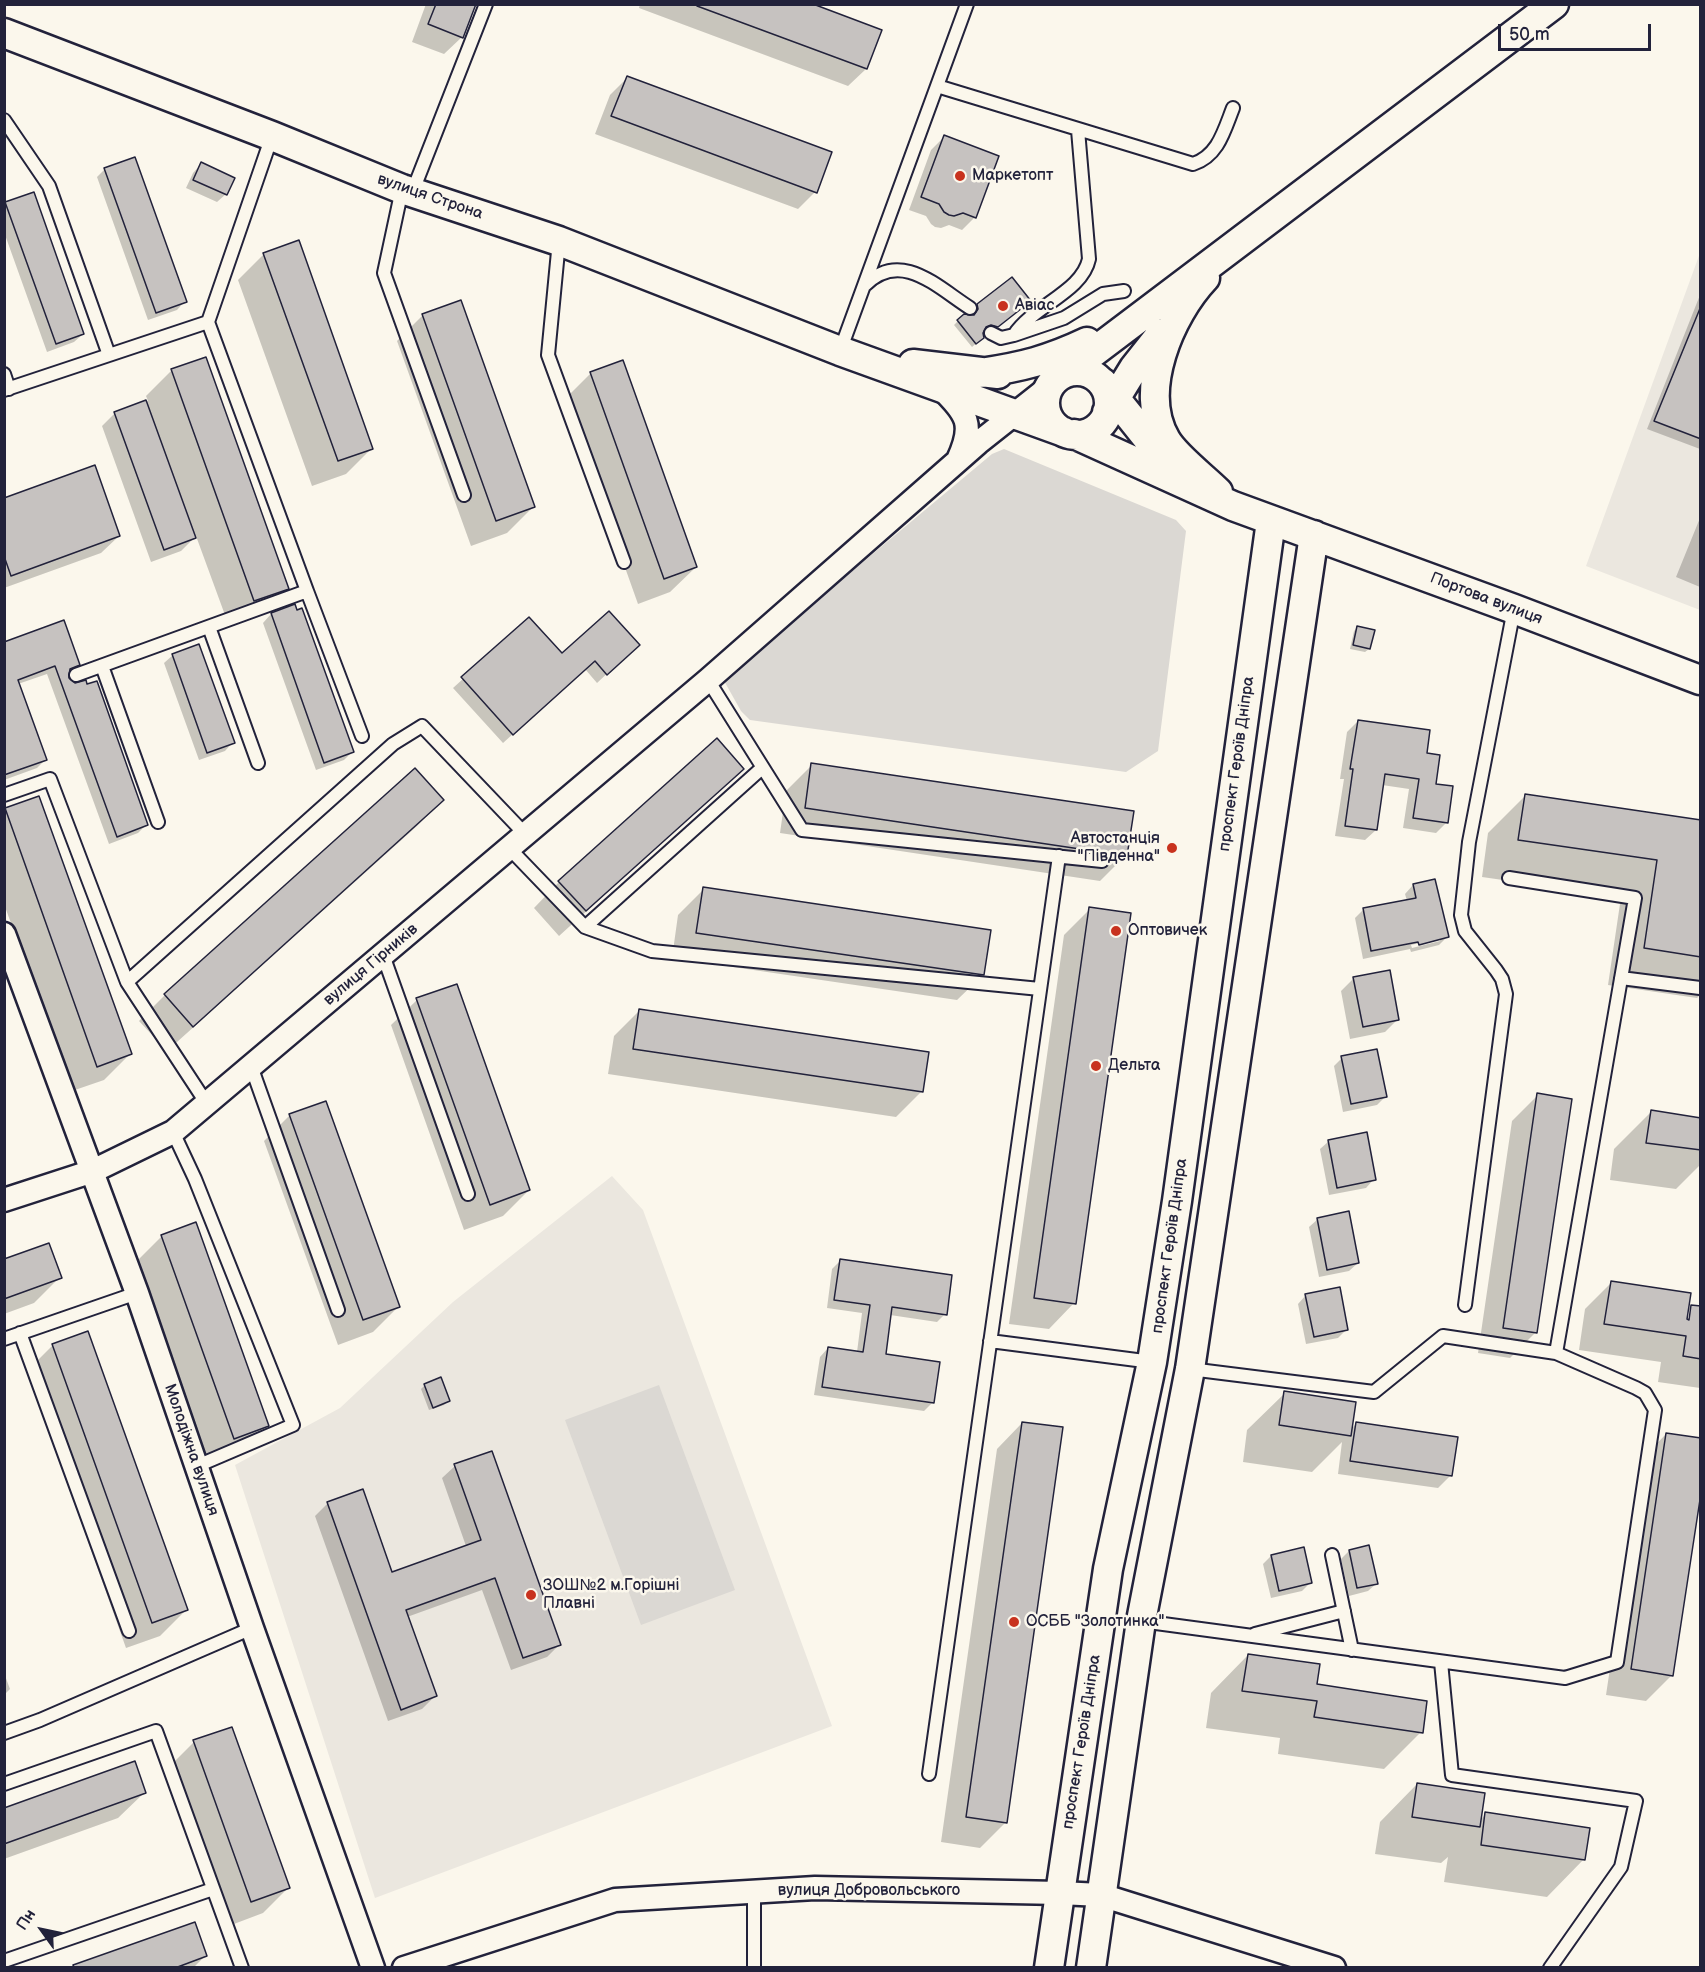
<!DOCTYPE html>
<html>
<head>
<meta charset="utf-8">
<style>
  body { margin:0 }
  #map { position:relative; width:1705px; height:1972px; overflow:hidden; background:#fbf7ec; font-family:"Balsamiq Sans",sans-serif }
  canvas { display:block }
  .frame { position:absolute; inset:0; border:6px solid #22223b; pointer-events:none }
  .north { position:absolute; left:12px; top:1900px; width:60px; height:60px; -webkit-text-stroke:4px #fbf7ec; paint-order:stroke; rotate:303deg; font-size:16px; font-weight:700; line-height:24px; text-align:center; color:#22223b }
  .north::after { content:''; display:block; margin:auto; width:21px; height:27px; background:#22223b; clip-path:polygon(50% 0,100% 100%,50% 72%,0 100%) }
  .scale { position:absolute; left:1498px; top:24px; width:153px; height:27px; box-sizing:border-box; border:3px solid #22223b; border-top:0; padding-left:8px; font-size:18px; line-height:21px; white-space:nowrap; color:#22223b; -webkit-text-stroke:4px #fbf7ec; paint-order:stroke }
</style>
</head>
<body>
<div id="map">
<canvas width="1705" height="1972"></canvas>
<div class="frame"></div>
<div class="north">Пн</div>
<div class="scale">50 m</div>
</div>
<script>
const ctx = document.querySelector('canvas').getContext('2d');
ctx.lineJoin = 'round';
function paint(path, color) { ctx.fillStyle = color; ctx.fill(path, 'evenodd'); }
function trace(path, color, width, dash) { ctx.strokeStyle = color; ctx.lineWidth = width; ctx.lineCap = dash ? 'butt' : 'round'; ctx.setLineDash(dash || []); ctx.stroke(path); }
function label(font, color, halo, rows, align = 'center') {
  ctx.font = font + ' "Balsamiq Sans",sans-serif'; ctx.lineWidth = 5; ctx.setLineDash([]); ctx.textBaseline = 'middle'; ctx.strokeStyle = halo; ctx.fillStyle = color; for (const [text, x, y, turn = 0] of rows) {
    ctx.save(); ctx.translate(x, y); ctx.rotate((+turn || 0) * Math.PI / 180); ctx.textAlign = isNaN(turn) ? turn : align; if (halo) ctx.strokeText(text, 0, 0); ctx.fillText(text, 0, 0); ctx.restore();
  }
}
const built = new Path2D(`
  M1700,253V610L1586,566Z
  M612,1176L643,1210L832,1726L375,1898L235,1465L340,1408L453,1302Z`);
const green = new Path2D(`
  M1004,449L1176,520L1186,531L1158,751L1126,772L750,720L741,711L723,679L992,454Z
  M659,1385L735,1590L641,1625L565,1420Z`);
const shadow = new Path2D(`
  M426,4H474L462,37L444,54L412,42Z
  M640,4H809L866,69L848,86L639,8Z
  M627,78L815,192L798,209L595,134L610,95Z
  M944,137L975,217L962,230L949,225L941,228L935,227L931,224L926,216L909,210L931,150Z
  M201,164L226,194L217,202L186,188L193,173Z
  M105,169L185,301L177,310L148,320L97,177Z
  M6,203L83,334L74,342L47,352L4,232Z
  M264,254L372,448L346,474L312,486L238,280Z
  M1700,295V449L1647,429Z
  M1026,304L993,330L987,328L983,329L979,341L972,347L954,325L958,321L973,317L974,309L978,305Z
  M423,315L533,507L507,533L471,546L397,341Z
  M172,370L287,588L262,614L229,626L196,536L181,551L151,562L102,426L115,413L148,401L146,396Z
  M591,373L696,567L670,592L638,604L565,399Z
  M4,499L119,536L101,553L4,588Z
  M1700,518V587L1676,577Z
  M294,606L352,752L344,760L316,770L263,623L271,614Z
  M529,619L562,655L628,654L597,683L585,669L503,743L453,688Z
  M1358,627L1369,649L1365,652L1350,649L1354,631Z
  M4,643L79,664L68,674L67,679L146,825L138,833L109,844L47,674L18,684L45,760L37,768L4,780Z
  M173,655L233,742L225,751L199,760L164,663Z
  M1358,721L1425,754L1446,823L1436,833L1403,828L1409,789L1382,785L1376,830L1365,840L1335,836L1344,779H1340L1347,732Z
  M812,765L1126,855L1100,881L780,833L786,791Z
  M742,769L716,794L559,936L534,908L559,882Z
  M415,770L442,800L417,826L167,1051L139,1021L165,995Z
  M1525,796L1700,821V995L1697,998L1608,985L1621,897L1482,877L1488,833Z
  M38,798L130,1054L104,1080L72,1091L4,904V810Z
  M1413,885L1447,937L1439,945L1411,952L1410,949L1363,959L1355,918L1363,910L1407,901L1405,894ZM1440,938V941L1412,948L1411,945Z
  M704,889L983,975L957,1000L672,958L678,915Z
  M1090,909L1074,1303L1049,1329L1009,1324L1064,935Z
  M1354,978L1398,1019L1385,1032L1350,1039L1341,991Z
  M417,1000L529,1190L503,1216L464,1230L391,1025Z
  M639,1011L922,1091L896,1117L608,1074L614,1036Z
  M1342,1058L1385,1097L1377,1105L1343,1112L1334,1066Z
  M1538,1095L1536,1332L1510,1358L1478,1353L1512,1121Z
  M1651,1112L1700,1119V1165L1676,1189L1610,1180L1614,1149Z
  M290,1115L398,1307L373,1332L338,1345L264,1141Z
  M1329,1141L1374,1179L1366,1188L1329,1195L1320,1149Z
  M1318,1219L1358,1263L1349,1271L1319,1277L1309,1227Z
  M162,1236L267,1426L242,1452L208,1464L136,1262Z
  M4,1261L60,1277L34,1303L4,1314Z
  M840,1261L945,1314L937,1322L890,1315L884,1356L933,1402L924,1411L814,1395L820,1357L828,1348L857,1352L862,1313L827,1308L832,1269Z
  M1611,1283L1685,1321L1700,1323V1388L1658,1382L1661,1362L1579,1350L1585,1309Z
  M1306,1295L1346,1330L1338,1338L1306,1344L1298,1304Z
  M53,1345L186,1610L160,1636L126,1648L27,1371Z
  M425,1385L448,1401L444,1405L429,1410L421,1389Z
  M1285,1393L1350,1430L1356,1424L1451,1475L1438,1488L1338,1474L1342,1442L1312,1472L1243,1462L1247,1430Z
  M1022,1423L1006,1822L980,1848L941,1842L997,1449Z
  M1666,1434L1672,1675L1646,1701L1606,1695L1641,1460Z
  M455,1466L559,1645L547,1657L511,1670L482,1590L407,1617L435,1696L422,1709L388,1721L315,1516L328,1503L391,1574L466,1546L442,1478Z
  M1349,1551L1377,1583L1368,1591L1349,1596L1341,1559Z
  M1271,1556L1310,1583L1302,1591L1271,1598L1263,1564Z
  M1248,1655L1315,1686L1421,1732L1384,1769L1278,1754L1280,1738L1206,1728L1211,1693Z
  M4,1673L10,1689L4,1695Z
  M194,1742L288,1888L263,1913L226,1927L169,1767Z
  M1417,1784L1480,1820L1486,1814L1584,1859L1547,1897L1444,1882L1448,1857L1441,1863L1375,1854L1380,1822Z
  M144,1793L118,1818L4,1859V1810Z
  M194,1923L205,1956L193,1968H72Z`);
const building = new Path2D(`
  M436,4H476L463,38L428,24Z
  M697,4H813L882,30L867,69L697,6Z
  M627,76L832,152L817,193L611,116Z
  M944,135L999,156L976,218L963,213L954,216L949,215L944,212L939,204L921,197Z
  M135,157L187,302L156,313L104,168Z
  M201,162L235,178L227,195L193,180Z
  M34,192L84,334L56,344L5,202Z
  M299,240L373,449L338,461L263,253Z
  M1012,277L1031,301L998,327L991,325L986,327L983,333L984,338L976,344L957,320L964,314L974,315L978,309L977,304Z
  M461,300L535,507L496,521L422,314Z
  M1701,306V439L1654,421Z
  M206,357L289,589L254,601L171,369Z
  M623,360L697,567L664,579L590,372Z
  M146,400L196,538L164,550L114,412Z
  M95,465L120,536L11,576L4,556V498Z
  M295,604L297,610L302,608L354,752L324,763L271,613Z
  M609,611L640,645L607,675L595,661L513,735L461,677L529,617L562,653Z
  M64,620L80,665L70,669L69,678L75,683L86,680L87,684L97,681L148,825L117,837L55,666L18,680L47,760L4,775V642Z
  M1357,626L1375,630L1370,649L1353,645Z
  M199,644L235,743L207,753L172,654Z
  M1358,720L1430,730L1427,753L1440,755L1436,784L1453,786L1448,823L1413,818L1419,779L1385,774L1377,830L1345,826L1353,769H1350Z
  M717,738L744,769L586,911L558,881Z
  M811,763L1134,811L1127,856L805,808Z
  M415,768L444,800L193,1027L164,994Z
  M1525,794L1701,820V957L1644,948L1657,860L1518,840Z
  M39,796L132,1054L97,1067L5,808Z
  M1435,879L1449,937L1419,945L1418,942L1371,951L1363,908L1416,898L1413,884Z
  M703,887L991,930L984,975L696,933Z
  M1089,907L1131,913L1076,1304L1034,1298Z
  M1390,970L1399,1020L1363,1027L1353,977Z
  M457,984L530,1190L490,1205L416,998Z
  M639,1009L929,1052L923,1092L633,1049Z
  M1377,1049L1387,1097L1351,1104L1341,1056Z
  M1537,1093L1572,1099L1537,1333L1503,1328Z
  M326,1101L400,1307L363,1320L289,1114Z
  M1651,1110L1701,1118V1150L1646,1143Z
  M1367,1132L1376,1180L1337,1188L1328,1140Z
  M1349,1211L1359,1263L1327,1270L1317,1218Z
  M196,1222L269,1426L234,1439L161,1235Z
  M49,1243L62,1278L4,1299V1259Z
  M840,1259L952,1275L947,1315L892,1307L886,1354L940,1362L934,1403L822,1387L828,1347L863,1352L870,1305L834,1300Z
  M1611,1281L1691,1293L1687,1319L1689,1320L1691,1305L1701,1306V1359L1683,1356L1686,1336L1604,1324Z
  M1340,1287L1348,1330L1314,1337L1305,1294Z
  M88,1331L188,1610L152,1623L52,1344Z
  M441,1377L450,1401L433,1408L424,1384Z
  M1284,1391L1356,1402L1351,1436L1279,1425Z
  M1022,1422L1063,1427L1007,1823L966,1817Z
  M1356,1422L1458,1437L1452,1476L1350,1461Z
  M1666,1433L1701,1438V1493L1673,1676L1631,1669Z
  M492,1451L561,1645L523,1658L495,1578L406,1610L437,1696L401,1710L327,1502L363,1489L392,1572L481,1540L454,1464Z
  M1369,1545L1378,1584L1357,1588L1349,1550Z
  M1304,1547L1312,1583L1279,1591L1271,1555Z
  M1248,1654L1320,1664L1317,1684L1427,1701L1423,1733L1314,1717L1317,1701L1242,1691Z
  M232,1727L290,1888L251,1902L193,1740Z
  M135,1761L146,1793L4,1844V1808Z
  M1417,1783L1485,1793L1480,1827L1412,1817Z
  M1485,1812L1590,1828L1585,1860L1481,1845Z
  M195,1922L207,1956L175,1968H74L73,1965Z`);
const service = new Path2D(`
  M937,86L1193,164C1218,156 1224,131 1233,108
  M4,120L49,186L109,355
  M402,189L384,273L464,495
  M412,193L486,4
  M559,241L548,355L624,562
  M865,285C901,249 937,287 970,308
  M991,333L1001,338L1014,335L1064,318L1103,294L1124,291
  M1014,335C1034,305 1082,292 1089,259L1078,130
  M840,351L967,4
  M4,374L9,389
  M4,390L208,322L272,136
  M307,591L362,736
  M209,627L258,763
  M102,666L158,822
  M76,675L307,591L208,322
  M708,680L802,830L1102,861
  M4,795L50,779L127,982
  M509,848L585,927L652,951L1040,989
  M1509,878L1635,898L1556,1353
  M585,927L762,768
  M383,955L468,1194
  M1621,978L1700,988
  M251,1066L338,1310
  M207,1104L127,982L393,744L422,726L525,834
  M173,1132L195,1179L293,1425L197,1466
  M1465,1305L1506,994L1502,979L1496,970L1465,931L1461,915L1469,842L1514,609
  M20,1333L129,1631
  M4,1339L137,1293
  M990,1341L1152,1362
  M1332,1555L1352,1650
  M1141,1621L1565,1678L1617,1662L1655,1410L1645,1393L1636,1388L1556,1353L1443,1336L1374,1392L1190,1369
  M1255,1634L1344,1611
  M1441,1662L1452,1775L1636,1801L1621,1867L1550,1968
  M4,1733L40,1720L252,1628
  M929,1774L1059,856
  M4,1784L156,1731L242,1968
  M754,1892V1968
  M4,1961L213,1889`);
const minor = new Path2D(`
  M940,387C967,415 975,423 958,460
  M4,934L137,1293L252,1628L373,1968
  M4,1200L93,1171L173,1132L708,680L978,443L1050,386
  M404,1968L615,1900L815,1888L1060,1893L1101,1895L1334,1968`);
const tertiary = new Path2D(`
  M4,33L272,136L402,189L559,241L840,351L1064,432
  M1205,278C1170,315 1137,391 1166,440C1175,456 1204,478 1218,492
  M913,364L998,374
  M1045 403a32 32 0 1 1 64 0a32 32 0 1 1-64 0Z
  M980,373C1022,367 1049,360 1087,342
  M1066,373L1554,4
  M1103,383L1147,438L1166,457
  M1107,412L1134,368L1161,334
  M1074,434L1233,506L1514,609L1700,680
  M1049,1968L1108,1569L1152,1362L1177,1201L1271,521
  M1091,1968L1141,1621L1190,1369L1314,535`);
const markers = [
  [960,176,6,"#c8321e"],
  [1003,306,6,"#c8321e"],
  [1172,848,6,"#c8321e"],
  [1116,931,6,"#c8321e"],
  [1096,1066,6,"#c8321e"],
  [531,1595,6,"#c8321e"],
  [1014,1622,6,"#c8321e"]
];
const poiNames = [
  ["Маркетопт",972,176],
  ["Авіас",1015,306],
  ["Автостанція",1160,839,"right"],
  ["\"Південна\"",1160,857,"right"],
  ["Оптовичек",1128,931],
  ["Дельта",1108,1066],
  ["ЗОШ№2 м.Горішні",543,1586],
  ["Плавні",543,1604],
  ["ОСББ \"Золотинка\"",1026,1622]
];
const streetNames = [
  ["вулиця Строна",430,197,19],
  ["Портова вулиця",1486,599,21],
  ["проспект Героїв Дніпра",1237,764,-82],
  ["вулиця Гірників",371,965,-40],
  ["проспект Героїв Дніпра",1170,1246,-82],
  ["Молодіжна вулиця",191,1450,71],
  ["проспект Героїв Дніпра",1082,1742,-81],
  ["вулиця Добровольського",869,1891]
];
paint(built, '#ebe7df');
paint(green, '#dbd8d3');
paint(shadow, '#0003');
paint(building, '#c6c2c0');
trace(building, '#22223b', 1.5);
trace(service, '#22223b', 16);
trace(minor, '#22223b', 27);
trace(tertiary, '#22223b', 33);
trace(service, '#fbf7ec', 12);
trace(minor, '#fbf7ec', 22);
trace(tertiary, '#fbf7ec', 28);
for (const [x, y, r, color] of markers) { const dot = new Path2D(); dot.arc(x, y, r, 0, 2 * Math.PI); ctx.fillStyle = color; ctx.fill(dot); trace(dot, '#fbf7ec', 2); }
label('16px', '#22223b', '#fbf7ec', poiNames, 'left');
label('16px', '#22223b', '#fbf7ec', streetNames);
</script>
</body>
</html>
